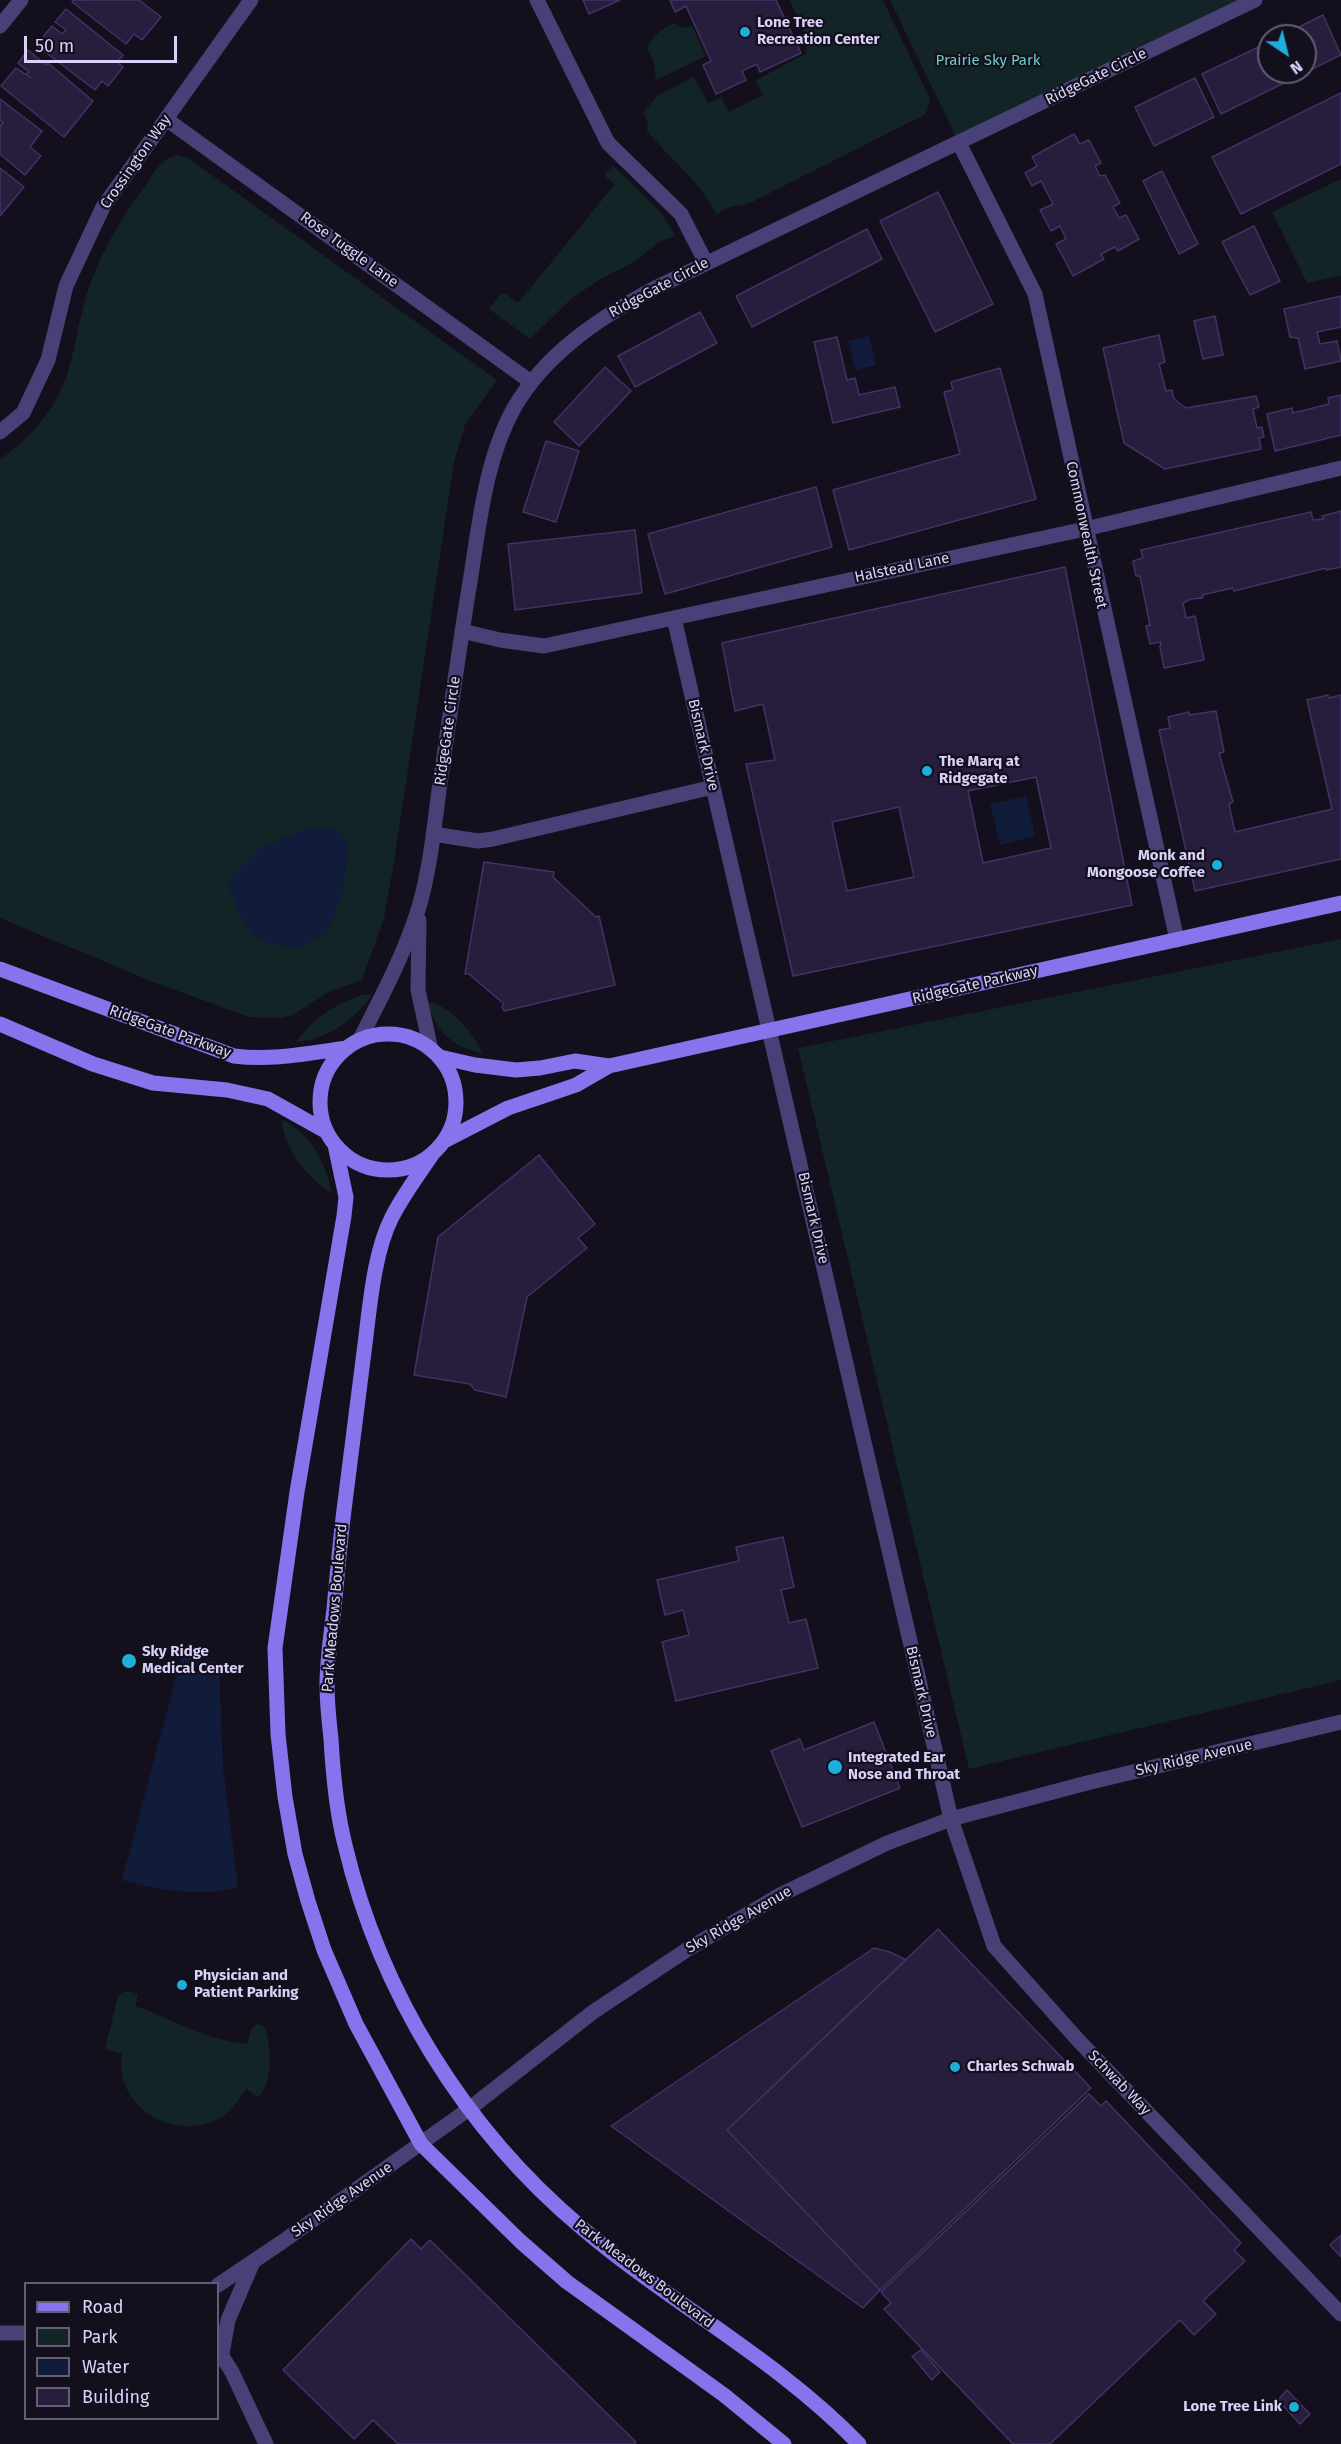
<!DOCTYPE html>
<html>
<head>
<meta charset="utf-8">
<style>
  body { margin:0 }
  #map { position:relative; width:1341px; height:2444px; overflow:hidden; background:#130f1d; font-family:"Fira Sans",sans-serif }
  canvas { display:block }
  .legend { position:absolute; left:24px; top:2282px; width:195px; height:138px; box-sizing:border-box; background:#130f1d; border:2px solid #635d75; margin:0; padding:8px 10px; list-style:none; font-size:18px; color:#dad1f9 }
  .legend li { display:flex; align-items:center; gap:12px; height:30px }
  .legend b { width:30px; border:2px solid #635d75 }
  .north { position:absolute; left:1257px; top:24px; width:60px; height:60px; box-sizing:border-box; background:#130f1d; border:2px solid #635d75; border-radius:50%; rotate:145deg; font-size:16px; font-weight:700; line-height:24px; text-align:center; color:#dad1f9 }
  .north::after { content:''; display:block; margin:auto; width:21px; height:27px; background:#1dafd9; clip-path:polygon(50% 0,100% 100%,50% 72%,0 100%) }
  .scale { position:absolute; left:24px; top:36px; width:153px; height:27px; box-sizing:border-box; border:3px solid #dad1f9; border-top:0; padding-left:8px; font-size:18px; line-height:21px; white-space:nowrap; color:#dad1f9; -webkit-text-stroke:4px #130f1d; paint-order:stroke }
</style>
</head>
<body>
<div id="map">
<canvas width="1341" height="2444"></canvas>
<ul class="legend">
<li><b style="height:8px;background:#8674ec"></b>Road</li>
<li><b style="height:16px;background:#132426"></b>Park</li>
<li><b style="height:16px;background:#111b3a"></b>Water</li>
<li><b style="height:16px;background:#271d3c"></b>Building</li>
</ul>
<div class="north">N</div>
<div class="scale">50 m</div>
</div>
<script>
const ctx = document.querySelector('canvas').getContext('2d');
ctx.lineJoin = 'round';
function paint(path, color) { ctx.fillStyle = color; ctx.fill(path, 'evenodd'); }
function trace(path, color, width, dash) { ctx.strokeStyle = color; ctx.lineWidth = width; ctx.lineCap = dash ? 'butt' : 'round'; ctx.setLineDash(dash || []); ctx.stroke(path); }
function label(font, color, halo, rows, align = 'center') {
  ctx.font = font + ' "Fira Sans",sans-serif'; ctx.lineWidth = 4.5; ctx.setLineDash([]); ctx.textBaseline = 'middle'; ctx.strokeStyle = halo; ctx.fillStyle = color; for (const [text, x, y, turn = 0] of rows) {
    ctx.save(); ctx.translate(x, y); ctx.rotate((+turn || 0) * Math.PI / 180); ctx.textAlign = isNaN(turn) ? turn : align; if (halo) ctx.strokeText(text, 0, 0); ctx.fillText(text, 0, 0); ctx.restore();
  }
}
const green = new Path2D(`
  M790,0H883L930,99L926,114L750,203L730,207L716,214C700,181 670,159 647,131L648,123L643,113L658,95L694,77L708,103L721,97L729,112L763,95L756,80L807,53L803,31Z
  M890,0H1255L959,143Z
  M675,23L683,28L692,26L706,56L656,80L653,60L647,48C652,35 663,28 675,23Z
  M177,155L188,158L497,380L465,425L454,462L394,862L384,918L362,980L330,991L293,1015L279,1018L249,1017L156,983L0,918V460C27,439 47,420 62,388C73,362 76,334 83,308C94,264 118,222 145,186C154,173 161,158 177,155Z
  M612,167L616,168L663,215L675,236L657,243L636,261L599,280L571,299L530,339L489,309L501,294L505,293L518,303L615,184L606,177L605,173Z
  M1341,179V276L1307,283L1272,212Z
  M1341,939V1680L969,1769L798,1048Z
  M362,995H372C352,1022 330,1038 296,1042C313,1019 334,1004 362,995Z
  M427,1002C451,1005 473,1033 483,1053C453,1048 435,1031 427,1002Z
  M281,1119C312,1134 325,1162 332,1193C305,1176 286,1152 281,1119Z
  M131,1991L138,1995L135,2006C161,2014 184,2029 210,2036C222,2040 235,2042 247,2044L251,2030L256,2024L264,2026C272,2042 273,2086 258,2097L246,2089C238,2101 231,2112 218,2119C173,2143 113,2105 122,2054L105,2049L118,1996L123,1992Z`);
const water = new Path2D(`
  M869,336L876,365L856,370L848,341Z
  M1026,796L1035,836L1000,845L990,804Z
  M327,827L341,834L348,844L344,888L332,922L325,934L300,948L266,943L253,935L243,922L229,888L231,878L254,853L267,845L303,830Z
  M182,1655L219,1663L223,1767L238,1887C202,1898 157,1890 122,1880Z`);
const building = new Path2D(`
  M73,0H139L161,17L142,40L134,34L126,44L72,2Z
  M583,0H620L589,14Z
  M670,0H776L801,53L760,72L757,64L742,71L746,80L716,94L703,65L711,61L686,6L675,12Z
  M66,9L123,55L117,62L123,67L108,86L102,81L95,90L36,45L52,26L62,34L66,30L55,22Z
  M1323,15L1341,55L1221,114L1202,74L1269,42V72H1305V36H1281Z
  M28,50L46,65L48,63L93,101L64,137L1,86L16,68L31,78L26,74L29,72L18,63Z
  M1195,78L1214,117L1154,146L1135,107Z
  M1341,93V164L1241,214L1212,157Z
  M0,99L42,131L30,147L41,156L25,175L0,154V126L3,123L0,120Z
  M1074,134L1080,144L1089,140L1101,163L1095,166L1100,176L1105,175L1120,203L1113,207L1119,218L1126,215L1139,239L1118,251L1115,247L1101,254L1104,259L1073,276L1056,244L1066,239L1060,226L1051,231L1040,210L1053,204L1041,181L1032,186L1025,173L1037,166L1032,157Z
  M0,168L24,187L0,216Z
  M1162,171L1198,244L1179,254L1143,181Z
  M938,192L993,304L935,332L880,221Z
  M1254,226L1280,281L1250,295L1222,242Z
  M867,229L882,259L752,327L736,296Z
  M1341,296V327L1317,332L1320,344L1337,341L1341,361L1305,369L1298,338L1290,337L1284,309Z
  M700,312L717,343L635,387L618,356Z
  M1215,316L1223,355L1203,359L1194,321Z
  M1159,335L1165,362L1159,364L1166,391L1172,390L1174,399L1186,408L1256,396L1259,407L1253,409L1257,428L1262,427L1264,437L1259,438L1261,449L1165,469L1124,443L1103,348Z
  M837,337L847,380L855,378L859,395L895,387L900,407L833,423L814,342Z
  M605,367L631,391L579,446L554,422Z
  M1000,368L1036,499L849,550L833,490L960,454L944,392L953,390L951,382Z
  M1341,395V435L1275,451L1267,414L1292,408L1293,413L1329,404L1328,398Z
  M546,441L579,451L556,522L523,512Z
  M816,487L832,547L665,594L648,534Z
  M1341,511V567L1326,570V568L1234,591L1233,588L1202,595L1203,598L1191,599L1183,603L1186,618L1195,616L1204,660L1164,668L1160,647L1161,642L1150,644L1146,626L1150,625L1140,576H1136L1133,561L1143,558L1141,550L1311,512L1313,520L1323,519L1322,516Z
  M635,530L642,593L515,610L508,544Z
  M1065,567L1132,905L793,976L746,764L775,760L763,704L735,711L722,643ZM1036,777L1051,848L983,863L968,791ZM899,807L914,877L847,891L832,822Z
  M1328,695L1329,698L1341,695V859L1195,891L1159,730L1170,728L1168,717L1189,712V715L1216,711L1224,752L1219,753L1233,802L1229,804L1235,832L1332,809L1307,700Z
  M484,862L554,872L553,877L596,917L599,916L615,985L504,1011L502,1007L504,1004L469,974H465Z
  M539,1155L595,1224L578,1238L587,1248L527,1297L506,1397L475,1390L470,1384L414,1375L438,1237Z
  M783,1537L794,1587L781,1590L789,1623L806,1619L818,1668L676,1701L662,1642L689,1635L683,1610L665,1615L657,1580L739,1561L736,1547Z
  M874,1722L900,1788L802,1827L771,1751L800,1739L804,1750Z
  M938,1929L1091,2088L880,2290L727,2130Z
  M874,1948L890,1952L906,1960L727,2130L880,2290L863,2308L611,2126Z
  M1089,2094L1101,2106L1106,2101L1241,2243L1234,2250L1245,2261L1203,2301L1216,2314L1194,2335L1180,2320L1050,2444H1013L884,2309L891,2303L881,2292Z
  M1341,2235V2257L1330,2245Z
  M411,2239L421,2249L430,2240L636,2442L634,2444H398L373,2420L354,2439L283,2370Z
  M921,2350L940,2372L932,2380L912,2356Z
  M1287,2390L1310,2414L1300,2424L1278,2400Z`);
const street = new Path2D(`
  M537,0L608,143L681,214L706,263
  M0,26L21,0
  M166,119L531,382
  M959,143L1035,294L1177,940
  M0,432L23,413L48,360L66,286L103,207L251,0
  M674,618L951,1819L994,1946L1078,2040L1341,2314
  M462,631L500,640L544,646L1085,529L1341,468
  M433,834L478,841L493,839L713,787
  M419,920L418,990L431,1050
  M360,1039C382,996 405,953 419,907C430,869 434,829 439,790C449,723 458,655 469,588C479,529 484,462 514,408C545,354 599,318 653,289L1255,0
  M218,2285L282,2242L469,2109L593,2012L688,1949L780,1895L887,1843L951,1819L1087,1783L1341,1722
  M0,2333H26
  M218,2350L232,2372L266,2444
  M222,2354L228,2320L253,2262`);
const secondary = new Path2D(`
  M0,969L234,1056C272,1061 309,1053 347,1048
  M0,1024L93,1064L153,1083L227,1090L268,1099L327,1132
  M320 1102a68 68 0 1 1 136 0a68 68 0 1 1-136 0Z
  M440,1057L475,1065L516,1070L540,1068L575,1061L609,1066
  M444,1141L508,1108L576,1085L609,1066L1341,903
  M335,1145L346,1197L344,1216L297,1492L275,1648L278,1734L285,1797L295,1854L308,1901L324,1950L356,2024L421,2144L520,2241L567,2282L724,2395L784,2444
  M433,1153C419,1174 403,1195 392,1217C374,1252 370,1305 365,1344C358,1399 351,1455 344,1510C340,1543 337,1576 334,1609C331,1635 327,1660 327,1685C327,1703 329,1721 331,1739C333,1774 336,1810 345,1845C380,1993 465,2130 582,2228C671,2304 777,2359 859,2444`);
const markers = [
  [745,32,6,"#1dafd9"],
  [927,771,6,"#1dafd9"],
  [1217,865,6,"#1dafd9"],
  [129,1661,8,"#1dafd9"],
  [835,1767,8,"#1dafd9"],
  [182,1985,6,"#1dafd9"],
  [955,2067,6,"#1dafd9"],
  [1294,2407,6,"#1dafd9"]
];
const poiNames = [
  ["Lone Tree",757,23],
  ["Recreation Center",757,40],
  ["The Marq at",939,762],
  ["Ridgegate",939,779],
  ["Monk and",1205,856,"right"],
  ["Mongoose Coffee",1205,873,"right"],
  ["Sky Ridge",142,1652],
  ["Medical Center",142,1669],
  ["Integrated Ear",848,1758],
  ["Nose and Throat",848,1775],
  ["Physician and",194,1976],
  ["Patient Parking",194,1993],
  ["Charles Schwab",967,2067],
  ["Lone Tree Link",1282,2407,"right"]
];
const parkNames = [
  ["Prairie Sky Park",988,61]
];
const streetNames = [
  ["RidgeGate Circle",1096,77,-26],
  ["Crossington Way",136,162,-55],
  ["Rose Tuggle Lane",349,250,36],
  ["RidgeGate Circle",659,288,-28],
  ["Commonwealth Street",1086,535,78],
  ["Halstead Lane",902,568,-12],
  ["RidgeGate Circle",448,731,-82],
  ["Bismark Drive",703,745,77],
  ["RidgeGate Parkway",975,985,-13],
  ["RidgeGate Parkway",170,1032,20],
  ["Bismark Drive",813,1218,77],
  ["Park Meadows Boulevard",335,1608,-85],
  ["Bismark Drive",921,1692,77],
  ["Sky Ridge Avenue",1194,1758,-13],
  ["Sky Ridge Avenue",739,1920,-30],
  ["Schwab Way",1119,2083,46],
  ["Sky Ridge Avenue",342,2200,-35],
  ["Park Meadows Boulevard",644,2274,37]
];
paint(green, '#132426');
paint(water, '#111b3a');
paint(building, '#271d3c');
trace(building, '#423265', 1.5);
trace(street, '#484076', 15);
trace(secondary, '#8674ec', 15);
for (const [x, y, r, color] of markers) { const dot = new Path2D(); dot.arc(x, y, r, 0, 2 * Math.PI); ctx.fillStyle = color; ctx.fill(dot); trace(dot, '#130f1d', 2); }
label('bold 15px', '#dad1f9', '#130f1d', poiNames, 'left');
label('15px', '#67cec1', '#130f1d', parkNames);
label('15px', '#dad1f9', '#130f1d', streetNames);
</script>
</body>
</html>
